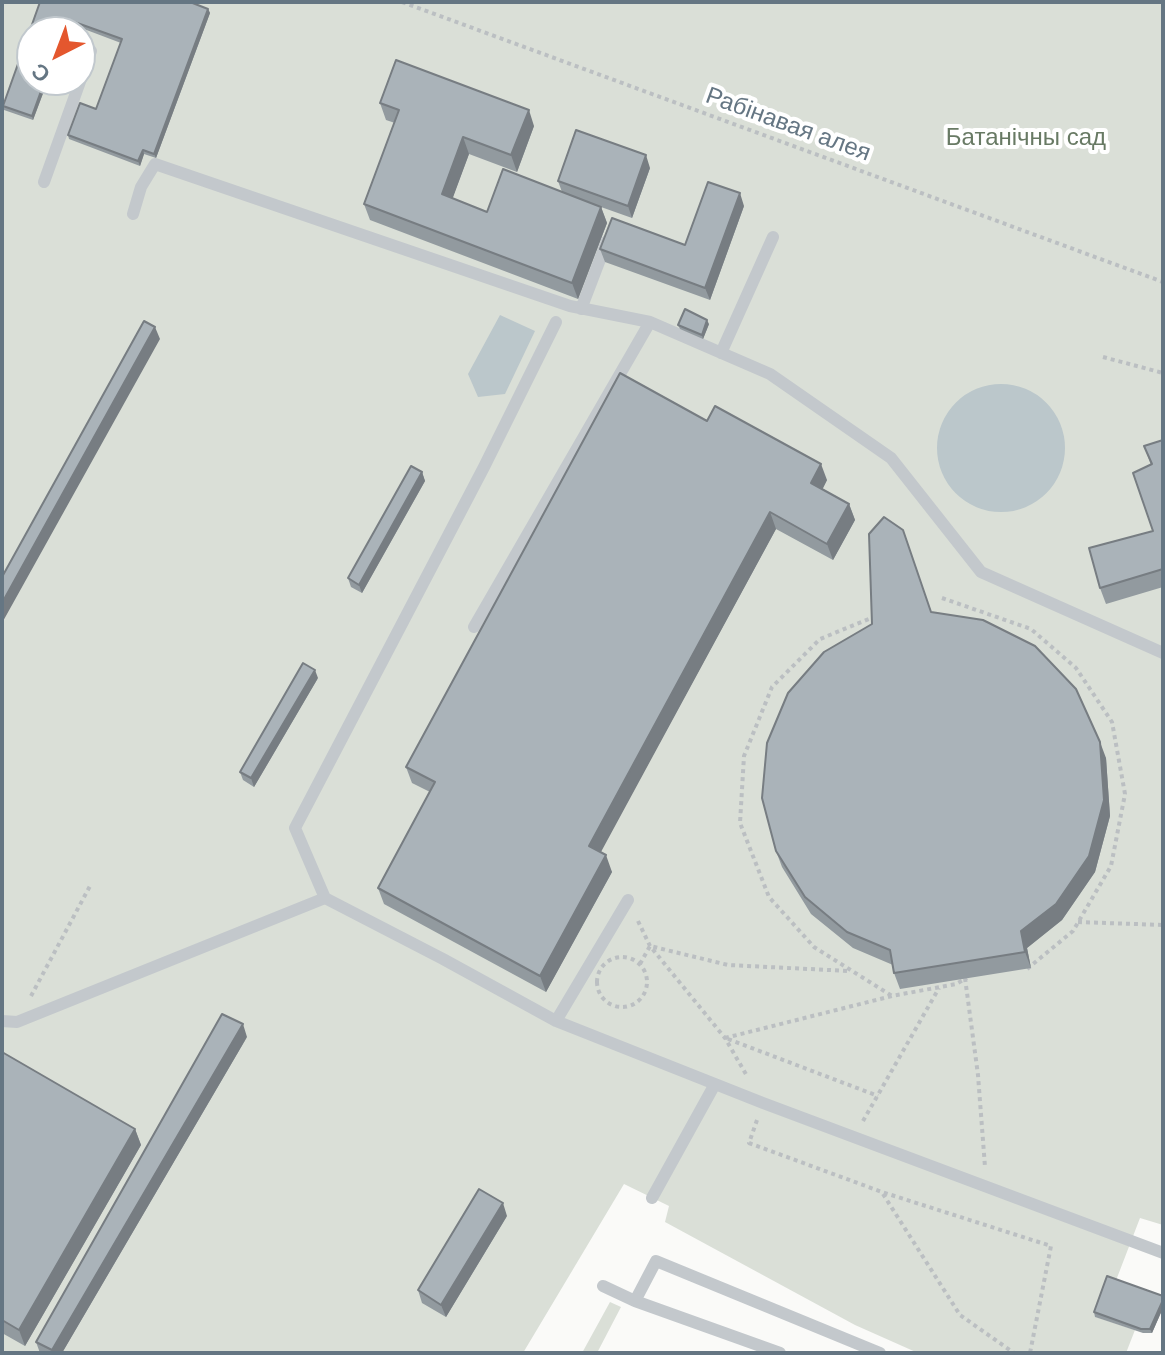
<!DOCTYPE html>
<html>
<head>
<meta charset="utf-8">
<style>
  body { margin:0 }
  #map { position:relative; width:1165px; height:1355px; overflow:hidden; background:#fafaf8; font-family:Arial,sans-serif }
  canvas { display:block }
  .frame { position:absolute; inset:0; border:4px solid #657683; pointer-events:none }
  .north { position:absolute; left:16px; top:16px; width:80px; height:80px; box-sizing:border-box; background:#fff; border:2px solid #c1c8cd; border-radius:50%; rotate:222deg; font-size:22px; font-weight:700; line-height:32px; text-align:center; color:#657683 }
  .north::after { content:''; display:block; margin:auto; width:28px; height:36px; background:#e4572e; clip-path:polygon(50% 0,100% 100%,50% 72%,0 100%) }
</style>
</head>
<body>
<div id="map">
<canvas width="1165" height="1355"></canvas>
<div class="frame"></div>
<div class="north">С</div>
</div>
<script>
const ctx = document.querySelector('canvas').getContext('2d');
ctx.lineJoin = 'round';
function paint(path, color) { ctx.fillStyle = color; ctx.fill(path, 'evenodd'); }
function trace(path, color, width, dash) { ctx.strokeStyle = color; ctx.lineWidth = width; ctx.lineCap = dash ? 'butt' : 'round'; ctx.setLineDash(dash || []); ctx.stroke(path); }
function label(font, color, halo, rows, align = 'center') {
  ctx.font = font + ' Arial,sans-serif'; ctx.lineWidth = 8; ctx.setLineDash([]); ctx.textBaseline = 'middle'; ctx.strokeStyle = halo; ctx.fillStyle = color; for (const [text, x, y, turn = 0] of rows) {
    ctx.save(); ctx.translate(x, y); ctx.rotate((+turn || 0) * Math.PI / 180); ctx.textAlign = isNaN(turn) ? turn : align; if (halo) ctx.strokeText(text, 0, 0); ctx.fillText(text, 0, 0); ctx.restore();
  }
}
const green = new Path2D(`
  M2,2H1163V1225L1140,1218L1115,1283L1096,1317L1135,1330L1126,1353H918L855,1325L665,1222L669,1206L624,1184L523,1353H2ZM32,32H80V80H32Z
  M610,1302L621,1307L597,1353H582Z`);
const water = new Path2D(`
  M500,315L535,331L505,394L478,397L468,374Z
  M937 448a64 64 0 1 1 128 0a64 64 0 1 1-128 0Z`);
const path = new Path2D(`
  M402,2L1163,282
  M1103,357L1163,373
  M942,598L1031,629L1076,668L1112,722L1125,794L1111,866L1073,931L1027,969
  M876,616L820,639L772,687L744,756L740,823L769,897L814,947L892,996
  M638,921L650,946L725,1038L747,1076
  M1078,922L1163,925
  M597 982a25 25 0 1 1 50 0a25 25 0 1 1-50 0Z
  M640,964L650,946L728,965L849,971
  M965,978L978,1075L985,1167
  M31,996L90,886
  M725,1038L892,996L956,984L967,978
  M728,1039L878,1096
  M757,1120L749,1143L882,1192L1051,1246L1030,1353
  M863,1121L939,988
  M883,1194L960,1315L1014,1353`);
const service = new Path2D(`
  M44,182L91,51
  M133,214L141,187L155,164L570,306L650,322
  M581,309L607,241
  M556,322L484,467L295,828L325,898L443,959L556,1021
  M721,353L773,237
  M474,627L650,322L770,374L891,458L981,572L1163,653
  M628,900L556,1021L763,1103L1163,1253
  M2,1021L17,1022L325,898
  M652,1198L715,1084
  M603,1286L635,1301
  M780,1353L635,1301L656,1261L880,1353`);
const wall = new Path2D(`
  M40,2L208,9L210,13L156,158L144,154L140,166L69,139L68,135L96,109L121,43L68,23L32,80H48L33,120L4,110L3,106Z
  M380,103L534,126L517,172L469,154L452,199L487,212L562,192L558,181L650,168L632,218L601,207L607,223L578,299L370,220L364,204L395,123L386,120Z
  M744,206L710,300L605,262L600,249L685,245Z
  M709,324L703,339L680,329L678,325Z
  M707,421L827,480L822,490L849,504L855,520L833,560L776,529L600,852L612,872L546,992L384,904L378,888L430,792L412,783L406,767Z
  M1163,440V587L1106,604L1100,588L1153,531L1151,465L1144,446Z
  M422,472L425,481L362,593L351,587L348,578Z
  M931,612L1106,758L1110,816L1095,872L1062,920L1027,948L1031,968L900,989L894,973L893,965L853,948L811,914L782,867L776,851Z
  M318,678L254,787L243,780L240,772Z
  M247,1037L62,1353H40L36,1342Z
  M2,1052L135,1129L141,1145L25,1346L2,1333Z
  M507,1216L446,1317L422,1303L418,1290Z
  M1163,1296V1308L1152,1333H1143L1095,1317L1094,1312Z`);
const shadedWall = new Path2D(`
  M208,9L210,13L156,158L154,154Z
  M66,19L68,23L65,32H62Z
  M45,80H48L33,120L32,116Z
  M529,110L534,126L517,172L511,155Z
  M463,137L469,154L448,211L442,194Z
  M143,150L144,154L140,166L138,161Z
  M646,155L650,168L632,218L628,206Z
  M740,193L744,206L710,300L705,288Z
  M601,207L607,223L578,299L572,283Z
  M707,320L709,324L703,339L702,335Z
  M155,327L160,339L2,623V603Z
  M821,464L827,480L817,500L811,483Z
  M422,472L425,481L362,593L359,585Z
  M849,504L855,520L833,560L827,544Z
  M770,512L776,529L595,863L589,846Z
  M315,670L318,678L254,787L251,778Z
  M1100,742L1106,758L1110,816L1095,872L1062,920L1027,948L1031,968L1025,952L1021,931Z
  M606,855L612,872L546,992L540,976Z
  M243,1024L247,1037L62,1353H53L52,1350Z
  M135,1129L141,1145L25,1346L19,1330Z
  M503,1203L507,1216L446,1317L441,1305Z
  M1163,1300V1308L1152,1333L1150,1329Z`);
const building = new Path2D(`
  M40,2H190L208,9L154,154L143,150L138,161L68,135L80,103L96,109L122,39L66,19L62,32H32V80H45L32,116L3,106Z
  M396,60L529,110L511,155L463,137L442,194L487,212L503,169L601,207L572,283L364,204L399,110L380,103Z
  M576,130L646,155L628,206L558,181Z
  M708,182L740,193L705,288L600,249L612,218L685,245Z
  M685,309L707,320L702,335L678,325Z
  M144,321L155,327L2,603V577Z
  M620,373L707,421L715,406L821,464L811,483L849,504L827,544L770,512L589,846L606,855L540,976L378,888L435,782L406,767Z
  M1163,440V569L1100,588L1089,548L1153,531L1133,473L1152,464L1144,446Z
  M411,466L422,472L359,585L348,578Z
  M884,517L903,530L931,612L983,620L1035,646L1076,689L1100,742L1104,800L1089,856L1056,904L1021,931L1025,952L894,973L890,950L847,932L805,897L776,851L762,798L767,743L788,693L824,652L872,624L869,534Z
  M303,663L315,670L251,778L240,772Z
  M222,1014L243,1024L52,1350L36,1342Z
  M2,1052L135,1129L19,1330L2,1320Z
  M479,1189L503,1203L441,1305L418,1290Z
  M1107,1276L1163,1296V1300L1150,1329H1141L1094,1312Z`);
const streetNames = [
  ["Рабінавая алея",788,125,20]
];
const parkNames = [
  ["Батанічны сад",1026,138]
];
paint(green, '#dadfd7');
paint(water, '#bbc7cb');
trace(path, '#bbbfc2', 4, [4, 4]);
trace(service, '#c3c8cc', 12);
paint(wall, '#929a9f');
paint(shadedWall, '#777d82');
paint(building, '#aab3b9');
trace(building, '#777d82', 2);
label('24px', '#657683', '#fff', streetNames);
label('24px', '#687a64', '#fff', parkNames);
</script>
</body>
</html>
